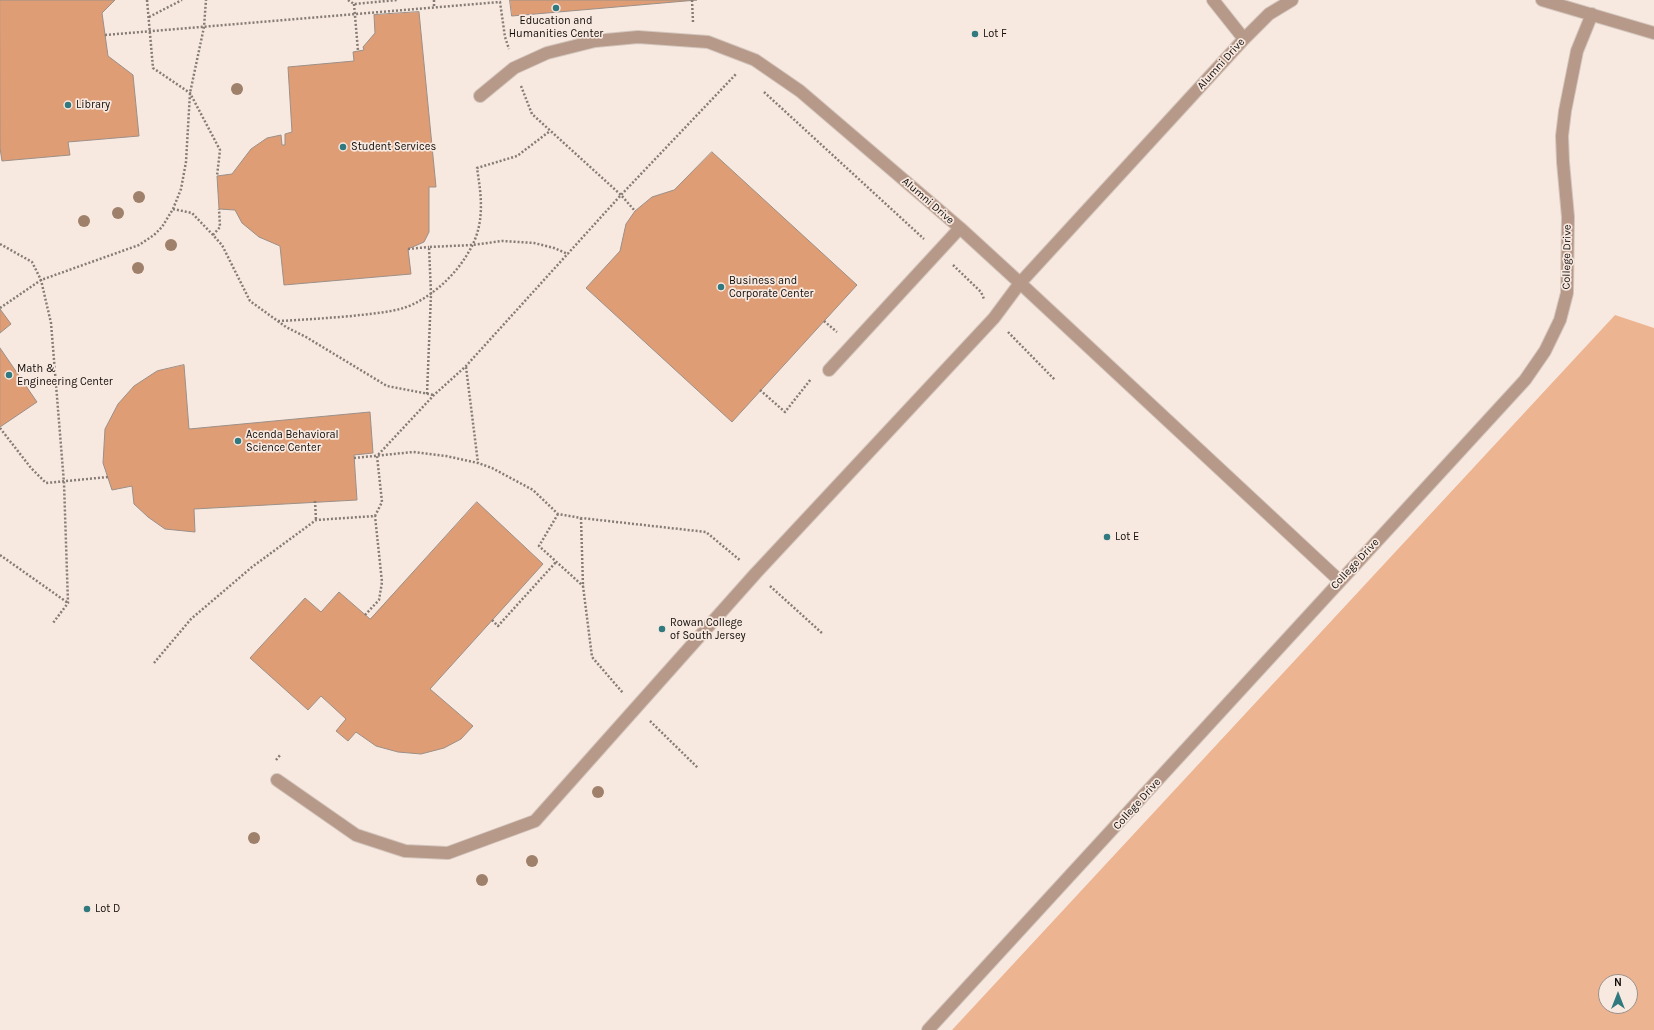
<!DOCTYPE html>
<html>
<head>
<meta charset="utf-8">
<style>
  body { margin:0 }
  #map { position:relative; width:1654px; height:1030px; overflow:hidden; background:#f8e9e0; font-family:Karla,sans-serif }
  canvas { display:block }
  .north { position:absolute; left:1598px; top:974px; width:40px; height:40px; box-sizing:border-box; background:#f8e9e0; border:1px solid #9b918a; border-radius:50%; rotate:0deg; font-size:11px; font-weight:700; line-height:16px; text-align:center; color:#100c09 }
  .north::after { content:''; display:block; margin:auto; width:14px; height:18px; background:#30797f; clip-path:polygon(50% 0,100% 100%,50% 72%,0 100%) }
</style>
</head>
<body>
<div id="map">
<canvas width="1654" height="1030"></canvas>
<div class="north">N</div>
</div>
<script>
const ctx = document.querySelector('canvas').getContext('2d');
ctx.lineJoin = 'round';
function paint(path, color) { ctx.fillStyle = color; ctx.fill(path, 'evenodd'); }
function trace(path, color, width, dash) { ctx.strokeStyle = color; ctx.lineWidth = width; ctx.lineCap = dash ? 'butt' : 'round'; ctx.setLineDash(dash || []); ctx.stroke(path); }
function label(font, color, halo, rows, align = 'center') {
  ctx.font = font + ' Karla,sans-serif'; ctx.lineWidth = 3.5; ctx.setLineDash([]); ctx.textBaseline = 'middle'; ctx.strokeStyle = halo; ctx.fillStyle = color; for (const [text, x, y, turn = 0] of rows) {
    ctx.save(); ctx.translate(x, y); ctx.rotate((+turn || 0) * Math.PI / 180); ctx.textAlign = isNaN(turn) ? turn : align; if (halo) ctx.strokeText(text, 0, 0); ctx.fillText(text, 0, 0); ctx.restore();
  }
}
const green = new Path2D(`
  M1615,315L1654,328V1030H952ZM1606,982H1630V1006H1606Z`);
const building = new Path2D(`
  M0,0H115L102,13L108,56L133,75L139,136L68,142L70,155L2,161L0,148Z
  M510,0H697L512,16Z
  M419,12L436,187H429V232L424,242L408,249L411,274L284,285L280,246L259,237L242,223L235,210L219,209L217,176L232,174L251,149L267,138L281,135L282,145H285V134L292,132L288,67L354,61L353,52L364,50L363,47L375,33L374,15Z
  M712,152L857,285L732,422L586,288L620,251L626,224L635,211L652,197L674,190Z
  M0,309L11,324L0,333Z
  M0,348L37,402L0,427Z
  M184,365L189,429L370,412L373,453L354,455L357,500L194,509L195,532L165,529L148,517L134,504L132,486L112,490L103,463L105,429L118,404L134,386L157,371Z
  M477,502L543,564L430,689L473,726L461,739L444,748L421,754L398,752L376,746L356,732L348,741L336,731L346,719L321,696L308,710L250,658L305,598L321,612L339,592L370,619Z`);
const path = new Path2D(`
  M147,0L153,68L190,93L220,150L217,176
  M348,0L354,4L397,0
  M434,0V8
  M692,0L693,22
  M354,4L358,51
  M149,17L182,0
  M105,35L500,2L505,37L509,49
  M521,86L532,114L621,195L635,211
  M764,92L924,239
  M173,209L192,213L213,235L222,245L250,301L286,327L306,337L387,386L434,395
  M213,235L220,227L219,209
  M0,244L32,262L41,280L51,323L64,483L68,603L53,623
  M408,249L429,247
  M953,265L981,292L984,299
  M0,308L41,280L139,245L154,235L162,227L173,209L181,189L186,162L190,93L204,27L206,0
  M278,321C303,320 327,318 352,316C368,314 384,313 400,309C434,300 472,261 479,226C483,206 480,188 477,168L517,156L550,131
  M824,321L837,332
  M1008,332L1055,380
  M466,367L478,463
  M760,390L785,412L811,379
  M427,394L431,294L429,247L472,245L502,241L534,243L554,248L568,254
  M0,428L31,468L46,483L108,477
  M354,458L413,452L446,456L478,463L492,468L533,490L558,514L581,518L706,532L741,561
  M315,501L316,520
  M558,514L539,546L583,586
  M581,518L583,586L592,657L623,693
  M0,555L68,603
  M770,586L823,634
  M365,615L379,600L382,582L375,516
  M492,620L498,626L556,562
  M154,663L191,619L252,567L316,520L375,516L382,502L377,456L434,395L466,366L621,195L737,73
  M650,721L698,768
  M276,760L281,754`);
const service = new Path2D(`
  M1213,0L1244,39
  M1542,0L1654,33
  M480,96L514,68L547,53L595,41L638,37L708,42L755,60L800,91L960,228L1020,283L1340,581
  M829,370L960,228
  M277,780L356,835L405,851L448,853L535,821L756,573L994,318L1020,283L1244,39L1269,14L1292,0
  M928,1030L1525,380L1545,351L1560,320L1567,293L1568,217L1563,162L1562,136L1565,111L1577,51L1592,14`);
const trees = [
  [237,89],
  [139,197],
  [118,213],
  [84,221],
  [171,245],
  [138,268],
  [598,792],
  [254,838],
  [532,861],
  [482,880]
];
const markers = [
  [556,8,4,"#30797f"],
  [975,34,4,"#30797f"],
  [68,105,4,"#30797f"],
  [343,147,4,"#30797f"],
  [721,287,4,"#30797f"],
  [9,375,4,"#30797f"],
  [238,441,4,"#30797f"],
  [1107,537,4,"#30797f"],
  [662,629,4,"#30797f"],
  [87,909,4,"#30797f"]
];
const poiNames = [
  ["Education and",556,21,"center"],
  ["Humanities Center",556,34,"center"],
  ["Lot F",983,34],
  ["Library",76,105],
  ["Student Services",351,147],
  ["Business and",729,281],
  ["Corporate Center",729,294],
  ["Math &",17,369],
  ["Engineering Center",17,382],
  ["Acenda Behavioral",246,435],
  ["Science Center",246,448],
  ["Lot E",1115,537],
  ["Rowan College",670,623],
  ["of South Jersey",670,636],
  ["Lot D",95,909]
];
const streetNames = [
  ["Alumni Drive",1221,64,-48],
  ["Alumni Drive",928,201,41],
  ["College Drive",1567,257,-89],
  ["College Drive",1355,564,-47],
  ["College Drive",1137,804,-48]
];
paint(green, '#edb492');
paint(building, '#de9d75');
trace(building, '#9c8f87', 1);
trace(service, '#d3c6be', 14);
trace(path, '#857c76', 2.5, [2, 2]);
trace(service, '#b69988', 12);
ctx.fillStyle = '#9e806b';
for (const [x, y] of trees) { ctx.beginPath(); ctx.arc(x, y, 6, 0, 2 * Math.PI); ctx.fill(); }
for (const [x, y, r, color] of markers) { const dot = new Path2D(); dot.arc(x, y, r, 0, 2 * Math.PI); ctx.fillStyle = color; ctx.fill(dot); trace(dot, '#f8e9e0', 1.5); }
label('11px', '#100c09', '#f8e9e0', poiNames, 'left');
label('11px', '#100c09', '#f8e9e0', streetNames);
</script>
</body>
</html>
